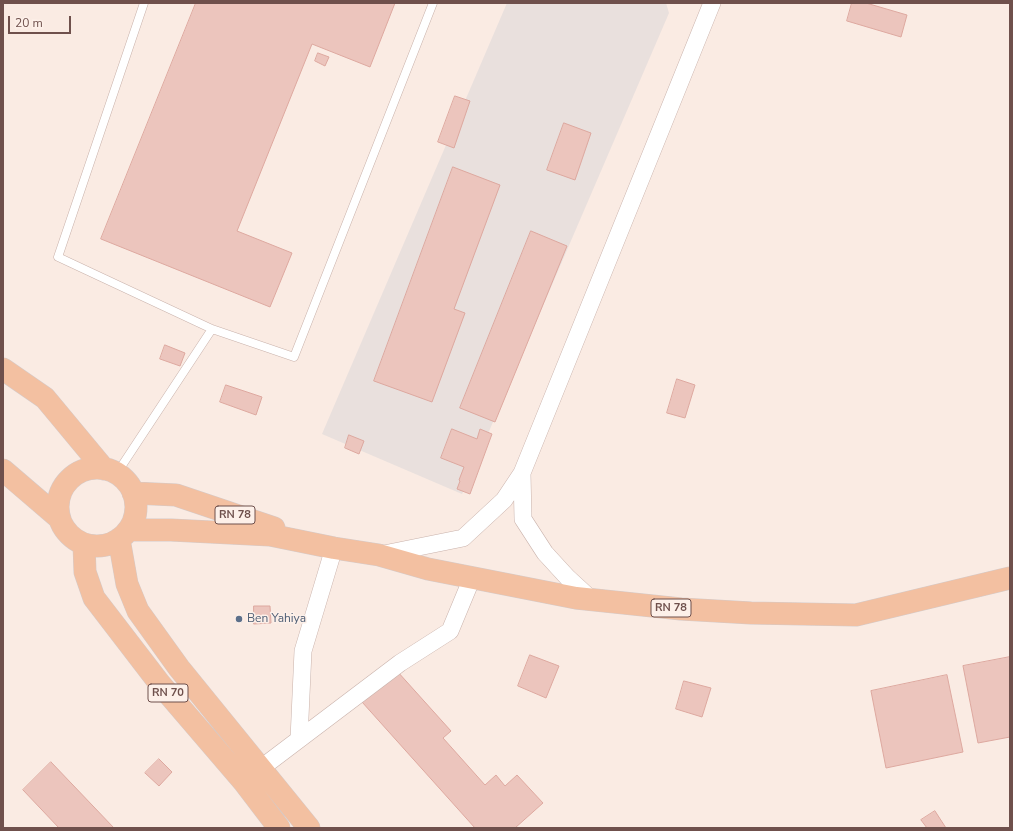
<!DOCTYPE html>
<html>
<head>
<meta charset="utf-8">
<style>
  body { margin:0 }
  #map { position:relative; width:1013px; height:831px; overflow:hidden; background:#faebe3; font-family:"Nunito Sans",sans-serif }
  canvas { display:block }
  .frame { position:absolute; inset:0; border:4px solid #6f504c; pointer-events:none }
  .scale { position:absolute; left:8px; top:16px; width:63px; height:18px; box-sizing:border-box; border:2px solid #6f504c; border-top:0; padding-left:5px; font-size:12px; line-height:14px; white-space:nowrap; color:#6f504c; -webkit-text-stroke:3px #fdf0e9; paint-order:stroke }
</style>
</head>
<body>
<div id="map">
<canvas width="1013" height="831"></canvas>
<div class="frame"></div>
<div class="scale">20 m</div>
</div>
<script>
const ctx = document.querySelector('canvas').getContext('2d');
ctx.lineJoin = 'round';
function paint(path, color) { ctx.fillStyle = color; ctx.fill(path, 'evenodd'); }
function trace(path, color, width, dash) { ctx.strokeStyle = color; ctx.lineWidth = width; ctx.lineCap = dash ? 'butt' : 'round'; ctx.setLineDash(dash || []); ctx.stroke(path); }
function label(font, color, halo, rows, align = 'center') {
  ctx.font = font + ' "Nunito Sans",sans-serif'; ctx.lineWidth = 3; ctx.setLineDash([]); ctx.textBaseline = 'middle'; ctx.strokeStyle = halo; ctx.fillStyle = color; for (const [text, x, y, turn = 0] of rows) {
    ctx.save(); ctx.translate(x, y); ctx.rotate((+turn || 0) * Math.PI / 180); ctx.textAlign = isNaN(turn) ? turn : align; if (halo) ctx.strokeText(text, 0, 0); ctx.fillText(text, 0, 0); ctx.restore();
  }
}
const industrial = new Path2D(`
  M507,3H666L669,13L462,494L322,434Z`);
const building = new Path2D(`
  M196,3H395L370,67L312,44L237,231L292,253L270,307L101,239Z
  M852,3H866L907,15L901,37L847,21Z
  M318,53L329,57L325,66L315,61Z
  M455,96L470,101L454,148L438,142Z
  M564,123L591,133L575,180L547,170Z
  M453,167L500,185L454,309L465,313L432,402L374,381Z
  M531,231L567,246L495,422L460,408Z
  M165,345L185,353L180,366L160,359Z
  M677,379L695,385L685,418L667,413Z
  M226,385L262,397L256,415L220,402Z
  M452,429L477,439L480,429L492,434L470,494L457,489L460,481L459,480L464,467L441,458Z
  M349,435L364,441L359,454L345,448Z
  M254,606H270L271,623L254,624Z
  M530,655L559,666L546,698L518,686Z
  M1010,657V737L978,743L963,666Z
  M397,671L451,731L443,738L485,785L496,775L505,786L517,775L543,803L515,828H475L362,702Z
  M947,675L963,752L886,768L871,691Z
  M684,681L711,688L702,717L676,709Z
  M159,759L172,772L159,786L145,773Z
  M51,762L114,828H59L23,790Z
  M935,811L946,828H927L921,820Z`);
const service = new Path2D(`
  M144,3L58,257L212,329L294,357L433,3
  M117,473L212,329`);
const minor = new Path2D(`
  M522,473L712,3
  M379,555L463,538L504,500L522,473L523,519L545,553L567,577L592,600
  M299,739L303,651L334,548
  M252,775L400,663L450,631L472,578`);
const primary = new Path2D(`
  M3,369L45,398L104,469
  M58 507a39 39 0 1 1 78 0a39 39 0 1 1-78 0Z
  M3,470L59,518
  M133,493L176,495L274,528
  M129,530H171L270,535L334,548L379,555L428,569L576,598L681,609L751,613L856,615L1010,578
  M119,539L127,584L138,611L179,668L309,828
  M84,544L85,572L94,598L160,684L244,782L279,828`);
const markers = [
  [239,619,4,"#5c6f8a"]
];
const shields = [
  [235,515,40],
  [671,608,40],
  [168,693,40]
];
const shieldNames = [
  ["RN 78",235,515],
  ["RN 78",671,608],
  ["RN 70",168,693]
];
const serviceNames = [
  ["Ben Yahiya",247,619]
];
paint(industrial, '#e9e0dd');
paint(building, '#ecc5bd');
trace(building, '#dda89f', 1);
trace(service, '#c9b2ab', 9);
trace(minor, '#c9b2ab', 18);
trace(primary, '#d4cac9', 23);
trace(service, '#fff', 8);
trace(minor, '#fff', 17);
trace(primary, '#f3c0a1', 22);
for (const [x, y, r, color] of markers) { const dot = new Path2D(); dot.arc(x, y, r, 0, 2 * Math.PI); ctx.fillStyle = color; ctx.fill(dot); trace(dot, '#fdf0e9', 1.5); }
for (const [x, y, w] of shields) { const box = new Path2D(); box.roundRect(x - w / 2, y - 9, w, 18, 3); ctx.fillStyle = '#fdf0e9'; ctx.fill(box); trace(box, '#6f504c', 1); }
label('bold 11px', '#6f504c', null, shieldNames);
label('12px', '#4e5e75', '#fdf0e9', serviceNames, 'left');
</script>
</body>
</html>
